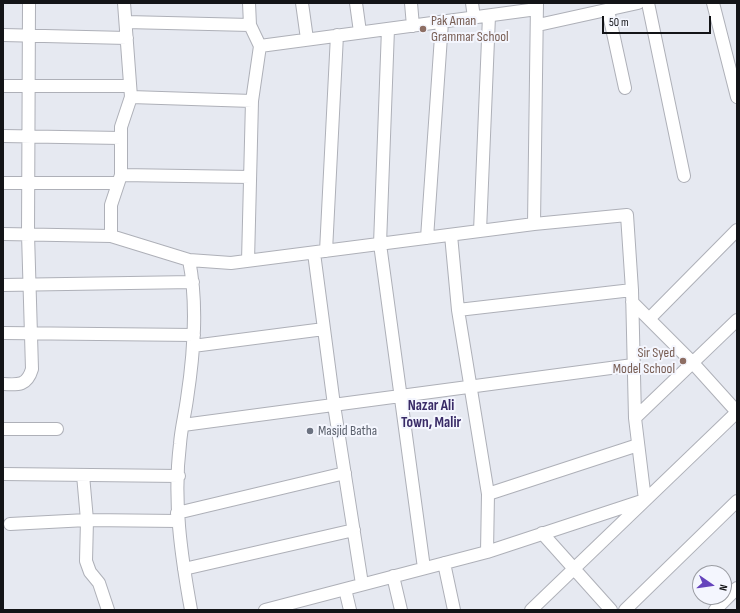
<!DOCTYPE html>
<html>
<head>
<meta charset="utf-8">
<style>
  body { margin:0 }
  #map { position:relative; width:740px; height:613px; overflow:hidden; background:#e6e9f1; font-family:"Sofia Sans Condensed",sans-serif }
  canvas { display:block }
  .frame { position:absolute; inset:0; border:4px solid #131417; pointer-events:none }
  .north { position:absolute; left:692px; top:565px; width:40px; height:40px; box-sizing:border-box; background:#f4f6fe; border:1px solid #9a9ca2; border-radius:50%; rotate:103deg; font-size:11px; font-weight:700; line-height:16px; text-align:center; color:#131417 }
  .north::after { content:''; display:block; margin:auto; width:14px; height:18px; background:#6544bc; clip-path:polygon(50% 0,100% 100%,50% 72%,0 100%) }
  .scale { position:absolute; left:602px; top:16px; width:109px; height:18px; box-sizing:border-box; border:2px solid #131417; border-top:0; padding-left:5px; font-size:12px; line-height:14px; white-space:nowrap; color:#131417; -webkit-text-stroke:3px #f4f6fe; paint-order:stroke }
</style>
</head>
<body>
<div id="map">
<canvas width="740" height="613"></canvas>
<div class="frame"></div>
<div class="north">N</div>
<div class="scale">50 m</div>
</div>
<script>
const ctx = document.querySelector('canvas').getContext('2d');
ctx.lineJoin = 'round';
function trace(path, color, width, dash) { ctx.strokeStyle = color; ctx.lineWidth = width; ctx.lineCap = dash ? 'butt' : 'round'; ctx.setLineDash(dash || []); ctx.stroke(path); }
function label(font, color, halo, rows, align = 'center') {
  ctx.font = font + ' "Sofia Sans Condensed",sans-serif'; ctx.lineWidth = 4; ctx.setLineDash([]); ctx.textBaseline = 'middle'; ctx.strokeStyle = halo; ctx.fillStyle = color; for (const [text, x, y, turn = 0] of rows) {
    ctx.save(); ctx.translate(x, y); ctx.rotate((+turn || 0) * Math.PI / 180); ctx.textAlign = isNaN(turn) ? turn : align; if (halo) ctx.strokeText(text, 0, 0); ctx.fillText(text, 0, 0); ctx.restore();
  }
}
const minor = new Path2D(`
  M124,3L131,97L121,127V175L111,205V236L189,260C198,305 194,353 187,399C185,414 181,429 180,444C173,500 181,555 191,610
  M302,3L307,39
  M356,3L360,32
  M411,3L413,26
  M472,3L474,18
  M648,3L684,176
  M713,3L737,97
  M608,10L625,88
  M126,22L250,25
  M538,25L638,3
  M388,29L380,244L424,568
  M3,35L127,38
  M260,46L537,9
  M3,86H130
  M131,97L252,101
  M3,136L121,138
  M121,175L250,177
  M3,183H118
  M534,224L537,3
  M480,231L489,16
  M3,234L111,236
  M451,235L458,310L488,494L487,552
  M427,238L442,22
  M326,251L337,35
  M314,253L334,405L362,584
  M189,260L231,263L534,224L627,215L632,290L635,418L645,500L487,552L265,610
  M248,261L252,101L260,46L250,25L249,3
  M3,285L193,282
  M632,302L692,362L737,412
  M458,310L632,290
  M649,319L737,230
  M3,333L194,335
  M193,346L324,329
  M3,384C18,385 27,386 32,369L28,234L29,3
  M635,418L737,320
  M183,425L633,365
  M3,429H57
  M3,474L179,476
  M83,475L87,520L86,561L90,572L99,583L108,610
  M488,494L638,445
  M177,513L345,473
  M10,524L87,520L178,521
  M542,533L611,610
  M444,563L454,610
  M184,569L354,530
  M393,576L401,610
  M345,589L350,610
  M531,610L737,412
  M625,610L737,501
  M715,610L737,588`);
const markers = [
  [423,29,4,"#8d6e63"],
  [683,361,4,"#8d6e63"],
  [310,431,4,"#6b7280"]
];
const educationNames = [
  ["Pak Aman",431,21],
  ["Grammar School",431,37],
  ["Sir Syed",675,353,"right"],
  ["Model School",675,369,"right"]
];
const worshipNames = [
  ["Masjid Batha",318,431]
];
const neighbourhoodNames = [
  ["Nazar Ali",431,406],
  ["Town, Malir",431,423]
];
trace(minor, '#aeb0b8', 14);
trace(minor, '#fff', 12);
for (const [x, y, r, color] of markers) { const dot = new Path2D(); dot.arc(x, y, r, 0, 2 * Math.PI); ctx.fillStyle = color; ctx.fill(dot); trace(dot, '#f4f6fe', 1.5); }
label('14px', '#785e54', '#f4f6fe', educationNames, 'left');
label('14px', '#5b616d', '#f4f6fe', worshipNames, 'left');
label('bold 15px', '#392b67', '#f4f6fe', neighbourhoodNames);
</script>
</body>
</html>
